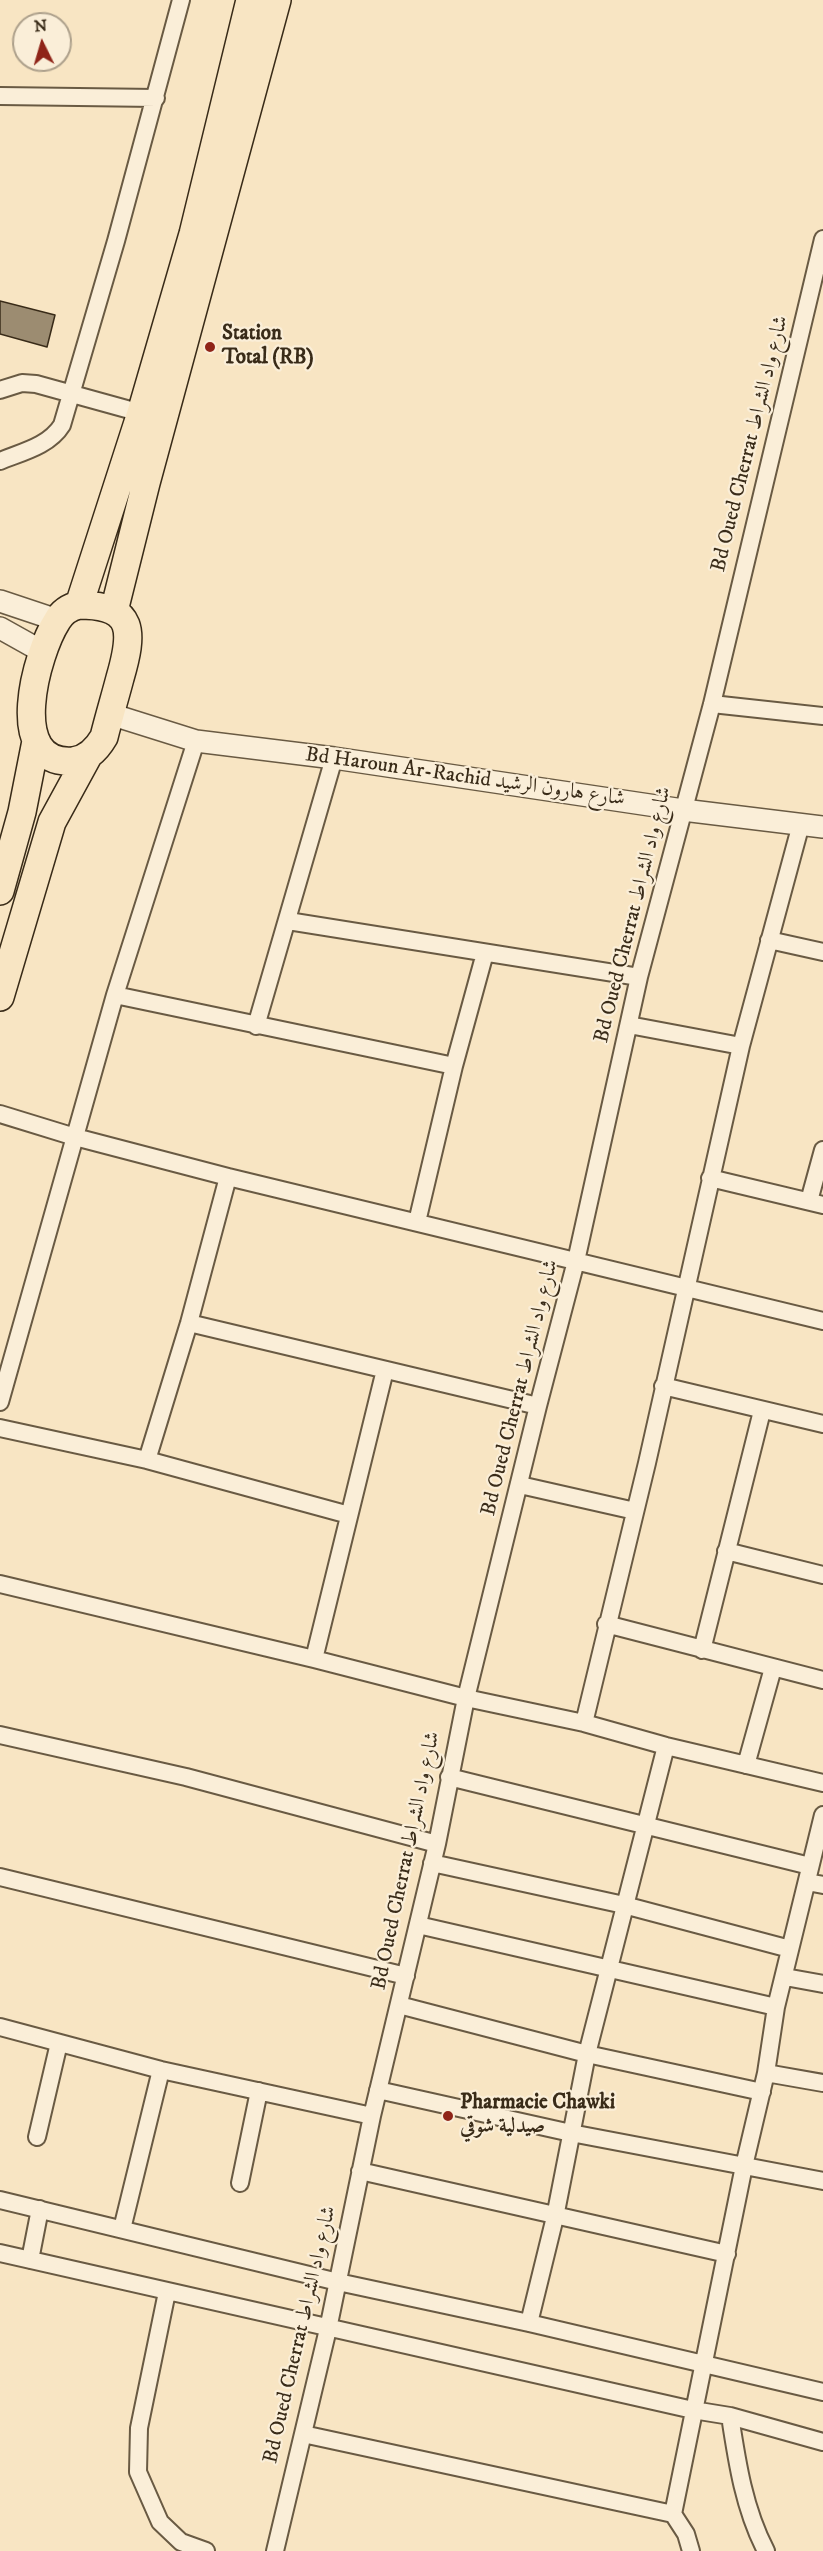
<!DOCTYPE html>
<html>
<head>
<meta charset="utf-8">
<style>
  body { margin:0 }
  #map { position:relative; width:823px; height:2551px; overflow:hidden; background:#f8e5c3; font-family:"IM FELL DW Pica",serif }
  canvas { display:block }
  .north { position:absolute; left:12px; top:12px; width:60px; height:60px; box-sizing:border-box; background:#faeed8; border:2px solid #ada08b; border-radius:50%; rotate:355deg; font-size:16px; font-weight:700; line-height:24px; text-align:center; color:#392b18 }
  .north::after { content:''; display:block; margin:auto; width:21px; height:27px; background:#8f2418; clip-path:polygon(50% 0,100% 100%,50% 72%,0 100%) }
</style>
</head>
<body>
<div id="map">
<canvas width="823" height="2551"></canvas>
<div class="north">N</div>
</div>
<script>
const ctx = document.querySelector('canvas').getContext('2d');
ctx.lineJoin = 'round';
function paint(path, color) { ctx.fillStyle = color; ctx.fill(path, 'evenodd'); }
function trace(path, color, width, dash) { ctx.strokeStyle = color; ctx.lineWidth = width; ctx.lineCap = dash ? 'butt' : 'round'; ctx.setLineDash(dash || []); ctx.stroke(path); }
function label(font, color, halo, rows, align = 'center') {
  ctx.font = font + ' "IM FELL DW Pica",Amiri,serif'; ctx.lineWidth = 4.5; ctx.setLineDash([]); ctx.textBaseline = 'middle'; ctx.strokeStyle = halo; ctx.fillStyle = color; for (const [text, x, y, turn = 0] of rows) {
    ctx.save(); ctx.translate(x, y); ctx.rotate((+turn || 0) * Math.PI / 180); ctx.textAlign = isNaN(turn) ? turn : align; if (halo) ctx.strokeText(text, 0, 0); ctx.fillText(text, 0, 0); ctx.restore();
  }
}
const building = new Path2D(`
  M0,301L55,315L47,347L0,334Z`);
const minor = new Path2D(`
  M0,96L156,98
  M0,390L22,383L36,384L141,413
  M0,461C22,452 49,446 62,425L116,241L181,0
  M712,704L823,716
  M288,921L639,977
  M769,940L823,952
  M115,995L454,1066
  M629,1025L741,1046
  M256,1026L334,758
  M0,1114L75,1137L228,1177L823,1321
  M710,1178L823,1205
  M809,1201L823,1150
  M417,1222L454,1066L485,953
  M189,1323L538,1406
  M663,1386L823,1424
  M0,1402L115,995L196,741
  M0,1428L147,1460L349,1515
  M147,1460L189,1323L228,1177
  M520,1485L635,1511
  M726,1551L823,1575
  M0,1584L314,1659L466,1698L584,1723L666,1746L823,1783
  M606,1624L823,1680
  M702,1650L762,1411
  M314,1659L385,1370
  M584,1723L647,1463L741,1046L801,824
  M0,1735L186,1777L437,1844
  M746,1765L773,1668
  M449,1777L810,1866
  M432,1863L624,1905L790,1949
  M0,1877L406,1976
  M807,1882L823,1885
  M418,1925L776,2007
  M785,1977L823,1984
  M399,2005L587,2054L762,2092
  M0,2027L161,2070L372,2116
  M766,2073L823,2083
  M378,2090L571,2133L823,2181
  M37,2137L59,2043
  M360,2171L727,2254
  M240,2183L259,2091
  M0,2200L338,2282L529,2323L823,2392
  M122,2229L161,2070
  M0,2253L693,2410L730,2416L823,2442
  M30,2260L40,2209
  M167,2292L139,2428L138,2472L160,2522L181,2542L206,2551
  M529,2323L555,2217L587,2054L666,1746
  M730,2416C737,2462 744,2509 766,2551
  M303,2434L673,2514
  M275,2551L328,2329L372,2116L437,1844L466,1698L538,1406L576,1261L639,977L712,704L823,239
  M691,2551L686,2534L673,2514L744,2166L766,2073L776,2007L823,1815`);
const tertiary = new Path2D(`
  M0,601L57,620
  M0,628L43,652
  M110,714L196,741L334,758L683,810L823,827`);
const trunk = new Path2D(`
  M79,605L141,413L193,234L250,0
  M79,605C136,605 133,633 120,678C115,697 109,717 104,737C97,749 88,759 73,761C4,766 37,652 57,621C62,612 70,607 79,605Z
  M114,611L146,483L277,0
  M0,891L22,812L36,741
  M0,997L52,822L88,756`);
const markers = [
  [210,347,6,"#8f2418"],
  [448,2116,6,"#8f2418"]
];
const poiNames = [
  ["Station",222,335],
  ["Total (RB)",222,359],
  ["Pharmacie Chawki",460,2104],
  ["صيدلية شوقي",460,2128]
];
const streetNames = [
  ["Bd Oued Cherrat شارع واد الشراط",751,444,-76],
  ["Bd Haroun Ar-Rachid شارع هارون الرشيد",465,778,8],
  ["Bd Oued Cherrat شارع واد الشراط",634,915,-76],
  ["Bd Oued Cherrat شارع واد الشراط",521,1388,-76],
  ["Bd Oued Cherrat شارع واد الشراط",407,1861,-78],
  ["Bd Oued Cherrat شارع واد الشراط",301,2335,-77]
];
paint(building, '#9c8c71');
trace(building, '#392b18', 1.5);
trace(minor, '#695a43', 20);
trace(tertiary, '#695a43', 24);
trace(trunk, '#392b18', 30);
trace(minor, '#faeed8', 16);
trace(tertiary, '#faeed8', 21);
trace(trunk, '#f8e5c3', 27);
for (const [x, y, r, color] of markers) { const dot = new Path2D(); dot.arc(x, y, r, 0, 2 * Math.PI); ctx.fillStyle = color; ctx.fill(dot); trace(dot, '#faeed8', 2); }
label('bold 21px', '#392b18', '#faeed8', poiNames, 'left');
label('21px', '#392b18', '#faeed8', streetNames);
</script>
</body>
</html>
